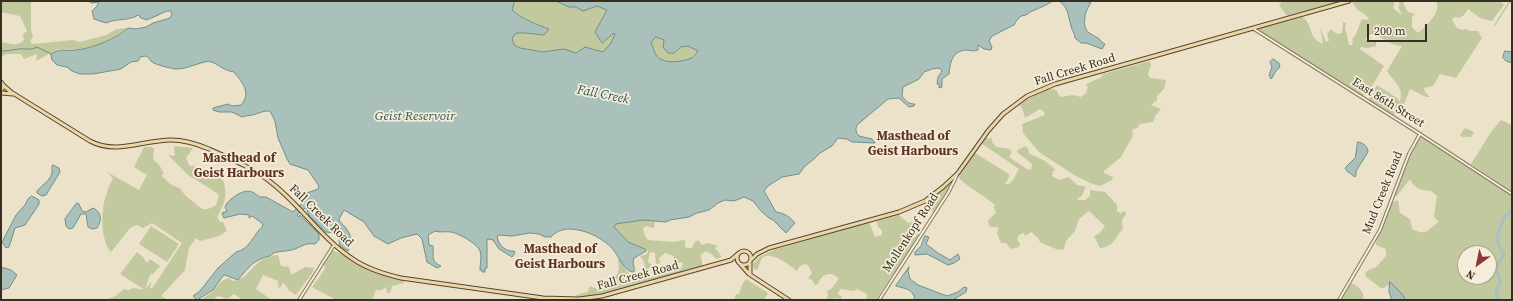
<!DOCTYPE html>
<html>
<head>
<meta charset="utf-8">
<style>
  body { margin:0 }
  #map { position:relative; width:1513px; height:301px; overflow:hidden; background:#ece2ca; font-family:"Source Serif 4",serif }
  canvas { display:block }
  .frame { position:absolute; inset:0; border:2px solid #392e22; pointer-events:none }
  .north { position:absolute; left:1457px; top:245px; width:40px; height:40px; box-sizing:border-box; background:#f4edd9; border:1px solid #a9a190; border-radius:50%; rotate:213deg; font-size:11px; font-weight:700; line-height:16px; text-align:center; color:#392e22 }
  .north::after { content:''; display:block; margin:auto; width:14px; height:18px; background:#913634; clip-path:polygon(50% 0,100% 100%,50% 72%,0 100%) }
  .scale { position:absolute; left:1367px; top:24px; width:60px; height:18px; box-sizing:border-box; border:2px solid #392e22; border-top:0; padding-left:5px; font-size:12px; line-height:14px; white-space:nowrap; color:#392e22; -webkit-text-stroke:3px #f4edd9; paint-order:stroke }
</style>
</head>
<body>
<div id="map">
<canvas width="1513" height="301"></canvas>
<div class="frame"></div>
<div class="north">N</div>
<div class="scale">200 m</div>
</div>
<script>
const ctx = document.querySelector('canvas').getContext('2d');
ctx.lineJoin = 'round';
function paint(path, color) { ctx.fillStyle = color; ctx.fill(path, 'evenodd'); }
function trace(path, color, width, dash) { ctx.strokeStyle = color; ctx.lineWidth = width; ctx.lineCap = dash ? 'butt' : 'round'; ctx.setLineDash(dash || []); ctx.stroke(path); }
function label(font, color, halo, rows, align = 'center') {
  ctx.font = font + ' "Source Serif 4",serif'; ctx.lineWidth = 3.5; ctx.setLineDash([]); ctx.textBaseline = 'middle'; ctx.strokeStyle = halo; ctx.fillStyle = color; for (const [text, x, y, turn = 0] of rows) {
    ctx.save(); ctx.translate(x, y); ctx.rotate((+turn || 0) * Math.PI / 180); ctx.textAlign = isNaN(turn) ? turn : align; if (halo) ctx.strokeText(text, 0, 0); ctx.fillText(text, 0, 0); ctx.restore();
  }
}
const green = new Path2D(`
  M1,1H31V30L33,37L30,42L33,44L73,40L80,42L106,35L117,29L128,28L102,44L76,50L64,49H58L36,61L37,54L24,59L21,54H7L1,57V42C10,43 16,48 24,40L23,34L27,31L20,16L1,12Z
  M513,1H556L569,7H576L583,10L597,6L607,10L595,32L602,43L614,33L616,34L611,43L604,52L585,47L576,53L564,49L543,52L520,48L514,45L512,38L516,33L544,35L549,29C538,25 520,18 512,10L514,3Z
  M1282,1H1337L1336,3L1287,16L1279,5Z
  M1354,1H1395L1393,8L1402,15L1398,7L1400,5L1398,1H1406L1403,3L1408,12L1415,14L1412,17V27L1418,33C1426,26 1442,12 1436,1H1500L1504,5L1492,21L1480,18L1468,9L1464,15L1459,18L1454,17L1452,20L1457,28L1463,30L1467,29L1469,31H1478L1482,38L1456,78L1440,74L1433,86L1424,88L1425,92L1430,97H1426L1410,89L1405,102L1393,116L1368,100L1377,85L1397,98L1400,102C1404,86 1395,84 1387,71L1402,46L1395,45L1373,34L1369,35L1365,39L1372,43L1374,40L1376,42V46L1367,48L1361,47L1360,49L1384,66L1369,91L1363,96L1259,31L1260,28L1264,27L1303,17C1313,26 1308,38 1323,44L1320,27L1326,42L1329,41L1327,34L1331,29L1337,34L1342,33L1343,22L1346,23L1345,27L1349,45H1352L1353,43L1352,39L1355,36L1362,19L1365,20L1369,19L1368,17L1357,9L1352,2Z
  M1509,1H1511L1495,26L1494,25Z
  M656,36L664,40L674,53C684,44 687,45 698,51C696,53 694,56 692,58C682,62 663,65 656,55C654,51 653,46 651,43Z
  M1150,61L1151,65L1148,74L1150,78L1166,80L1164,89L1157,96V100L1151,105L1161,109L1155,116V118L1153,122L1140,124L1137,128L1132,130L1133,136L1121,157L1104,171V173L1113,177L1112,180L1100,186L1090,183L1074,175L1039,152L1023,133L1022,124L1045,115L1044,112L1040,109L1025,118L1022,108L1019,104L1040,92L1048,88L1056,90L1060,97L1073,95L1081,97L1086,93L1088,87L1086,85V84L1100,78L1103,74Z
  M1501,120L1512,125V192L1471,164L1491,132Z
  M1465,128L1474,132L1471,137H1463L1460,135Z
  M1420,136L1512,196V300H1395L1388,285L1384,288H1381L1366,277L1365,273L1370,269L1375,268L1386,256V249L1376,245C1375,239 1388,212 1391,203L1398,200L1400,213L1410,219L1412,229C1428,237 1427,229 1439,222L1434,217L1437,196L1431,191C1423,191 1413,188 1410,179L1396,197L1394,195L1409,156ZM1465,253H1489V277H1465Z
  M986,137L989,139L992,138V142L996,147L1010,149L1012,152L1009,157L1027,169L1031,170L1032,164L1017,152L1018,150L1025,146L1029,150L1028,153L1045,161L1056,170L1053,171L1052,176L1059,180L1069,177L1077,185L1086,187L1081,197L1077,198L1079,200H1085L1090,196V190L1105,192L1117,205V211L1121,214L1123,211L1126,212V214L1122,220L1123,229C1114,237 1116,246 1100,248L1094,236L1099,234L1105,226L1089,211L1079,219L1075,231L1066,241L1064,249L1058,250L1040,242L1038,238L1031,232L1025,236L1024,233L1019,235L1017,239L1020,244L1019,247L1011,249L1006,243H1001L997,233L999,228L996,227H990L989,226L988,220L996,213L994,207L995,205C987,197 962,184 959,177L975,153L1009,174V177L1005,184H1009L1013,180L1019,169L981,143Z
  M174,146L193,148L186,158L189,165L192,167L193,165L202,172L213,174L223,180C228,196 225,203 217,217L220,222H223L227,231L219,236L200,241L196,238L189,248L185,270L161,296L169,300H105L116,296L124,289L129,290L133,288L145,290L120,274L137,252L143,257L147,263L150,259L160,266L154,273L150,275L145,289L151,282L150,289L153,287L182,243L152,223L143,228L137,225L130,228L111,252C103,244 101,221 103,210C103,203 106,196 108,189C109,185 112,182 113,178L107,172L139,190L147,175L134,167C137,160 141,154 144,147H152L154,149L153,159L160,166L164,174L161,175L170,184L181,189C185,196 185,195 191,200C202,209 203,213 216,205L219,195L209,188L188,175L168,155L175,156Z
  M950,184L949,189L934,213L922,203Z
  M899,215L908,223L912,222L914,225L908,229L907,234L915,237L921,228L923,229L876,300H865L867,297V294L857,289L854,291L840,289L838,294L842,297L841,299L837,298L826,300L828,296L827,291L831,289L839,279C831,270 821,274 818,284L815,285L812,280L808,278L812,273L808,265L804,264L799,267L797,271C790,265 770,250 762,258C760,261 759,267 757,270L754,269L753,264L759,257L774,250L869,222L875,237L882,235V230L878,227L877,221Z
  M643,220L653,221L655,222L654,227L652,228L646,226L643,229L645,236L648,240L673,242L685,240V245L686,248H692L694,243L698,240L702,245L708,243L718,246L715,248L722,257L716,259L713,255L706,251L700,255L702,260V266L589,298L576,297V295L588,292L590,286L594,288L602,289L597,282L598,280L602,278L603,283L607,287L611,286L614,281V275H617L619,269L618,259H620L627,272L631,275L630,278L631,280L637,278L640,279L646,275H652V271L643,268L645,266L644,261L640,256L645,255L648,252L647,250L628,242L614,227L616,224ZM650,252L655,253L656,264L660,263L659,258L665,253L674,256L673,264L683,262L682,267C677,270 674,267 668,268C665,268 662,269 658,270L656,272L657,275H654L656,268L648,262Z
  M151,226L179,244L167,262L139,244Z
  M332,251H335L366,268L404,281V283L392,286L390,293H387L386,287L382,290H376L372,300H336L312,287L325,269L324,264Z
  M278,255L281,266L289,267L291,275L305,267L314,268L313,272L296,295L288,290L287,287L283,283L279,289L278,281L263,275L256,289L272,300H239L240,298L234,294L227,299L218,296L213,300H201L212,292L222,281L228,278L234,281C251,279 253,256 278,255Z
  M746,279L768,293L764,300H734L736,294H739L742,285Z
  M1350,283C1358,285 1365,292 1363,300H1340Z`);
const water = new Path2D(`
  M89,1H513L514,3L512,10C520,18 538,25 549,29L544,35L524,33H516L512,38L514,45L520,48L543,52L564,49L576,53L585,47L603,52L611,43L615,34L614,33L602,43L595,32L607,10L597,6L583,11L576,7H569L556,1H1053L1044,6L1030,12L1026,15L1021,16L1017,20L1014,25L992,36L989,41L992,47L991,50L984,49L978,45V50C973,52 971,50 966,50C952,51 950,63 949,74L942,79V87L939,88V84H937L938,77L942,71L939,68L932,69L924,72L919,79L903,87L902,96C906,101 908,104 915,104L914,106L909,107L899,98L888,99L857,125C855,130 856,132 859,136L872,139L875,143L852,142L847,139L838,138L832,146L820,153L814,159L805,166L799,174L782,177L768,186L764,191L776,212C784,213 790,217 795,223L786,233L773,220L769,218L761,211L753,201L744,197L734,201L725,200L718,203L709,210L697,213L689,217L670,220L666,222L643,220L616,224L614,227L628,242L645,249L646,251L634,258C632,263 635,267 634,272C624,273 618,253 610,246C598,236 586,230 570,229C563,229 556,231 551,237H545L539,234L530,233L512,236L499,235L497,237C499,245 505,252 514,251L515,253L512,257L499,249L493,240L488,239L487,240V268H485V272H482V270H480C480,264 482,256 480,251C478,244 458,233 451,232C446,231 441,233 435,231L428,235L429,245L433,246C434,256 430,261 441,266L437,268L427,262L422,239L417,234L401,238L388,244L374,236L364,222L344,210L339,219C340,223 343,224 345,227C352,235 352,242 348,251L340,246L339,241L340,236L334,233L326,232L309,216L307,209L305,208L297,215L299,217L300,215L319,234V240L315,244C305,243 305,245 295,249C290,251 283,251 277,252C274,252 272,255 269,256C253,260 248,268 238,280L225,275L223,276L213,290L197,300L193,296L200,291L218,268L236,252C249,250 253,235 263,226L262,223L252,216L249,218V215L240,214L224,218L222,213L227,211L225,207C228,199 244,188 252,192C255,193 258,196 260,197H266L293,212L306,199L307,193L318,189L319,186L308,170L290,164L287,159L278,138L275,121L270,111C263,111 262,112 256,114C251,116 247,115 242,117L232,112H219L213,110V108L228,104L232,106L241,105C252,93 242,82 234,72C223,70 221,66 212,62C204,59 188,70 175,69C170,68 156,65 152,62C149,59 149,57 145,56L140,57L138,61L131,62L121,69L93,74H80L72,71L67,67L57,65L52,60L51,54C62,47 65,52 77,50C96,47 113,40 128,28L136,29L146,27L153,23L170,18L172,14L170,11H167L147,20L141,18L138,15C130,21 117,18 106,23L94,19L92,11L97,6L99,2L92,3ZM656,37L664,40L663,47L668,53H674L681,47L688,46L698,51C696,54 694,56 692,58C682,62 663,65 656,55C654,51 653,46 651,43Z
  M1059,1H1086L1091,3C1085,10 1081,26 1089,33C1092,35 1095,36 1098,38C1101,40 1101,42 1105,44L1102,49L1086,43H1081L1075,38C1075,33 1072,31 1071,26C1068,16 1069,8 1059,1Z
  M1505,51L1512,52V63L1506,61L1503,58Z
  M1273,59L1279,63L1280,67L1275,72L1272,78L1271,79L1269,75L1272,67L1270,62Z
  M1358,142C1363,143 1368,146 1368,152L1356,171V175L1355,177L1347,171L1345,168L1355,158Z
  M53,165L59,168L60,172L46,195L42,196L37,193V191C44,183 54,179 52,167Z
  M32,196L39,200V204L25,225L15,228L9,247L6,248L2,242L16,215L25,205L28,199Z
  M77,203L79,204L82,211L86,212L93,208C102,212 102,221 97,228L92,229L88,227L86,214H81L73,228L69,229L66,226L65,219Z
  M925,236L929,237L926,244L938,253L950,260L958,254L960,259L954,263L948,265L927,254L915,255V252L921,246Z
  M1,267L11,270L17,275L9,288L1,290Z
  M909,267L908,271L910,279L918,285L947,296L958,292L964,287L967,288L966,292L953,300H915C913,288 905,289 896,286Z
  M1390,282L1402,294L1406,300H1392L1389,292Z`);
const stream = new Path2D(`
  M1,51C7,51 12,50 18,49C26,48 29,51 37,47L51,54`);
const river = new Path2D(`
  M1498,300L1496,291L1500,284V280L1496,269L1498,264L1504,255L1498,244L1497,237L1503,220L1507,214L1512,210`);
const minor = new Path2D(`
  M1254,29L1420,134L1512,194
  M299,300L334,245
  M879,300L948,193L957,175
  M1339,300L1380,230L1409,154L1420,134`);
const major = new Path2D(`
  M1,82L4,86L1,90
  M4,86L11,92L90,141C116,155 143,140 171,140C183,140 197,144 209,149C231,159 255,169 273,184C302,207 322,239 353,259C367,269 384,274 401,278L543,298L579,299L602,296L731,260L739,253
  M1,93L13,94
  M737 258a7 7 0 1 1 14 0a7 7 0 1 1-14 0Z
  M751,260L757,254L769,248L899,212L925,201L943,187L958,173L988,131L1003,114L1027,96L1055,84L1349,1
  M750,263V274
  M741,265L749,274L789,300`);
const streetNames = [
  ["Fall Creek Road",1075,70,-17],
  ["East 86th Street",1388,103,32],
  ["Mud Creek Road",1383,193,-68],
  ["Fall Creek Road",321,216,44],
  ["Mollenkopf Road",911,233,-57],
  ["Fall Creek Road",638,276,-15]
];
const waterNames = [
  ["Fall Creek",603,95,11],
  ["Geist Reservoir",415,117]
];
const neighbourhoodNames = [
  ["Masthead of",913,137],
  ["Geist Harbours",913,152],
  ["Masthead of",239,159],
  ["Geist Harbours",239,174],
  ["Masthead of",560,250],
  ["Geist Harbours",560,265]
];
paint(green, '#c3c99e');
paint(water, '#aac0ba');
trace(water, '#718f88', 1);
trace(stream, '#718f88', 1);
trace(river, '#aac0ba', 3.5);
trace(minor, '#877660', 4);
trace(major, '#543', 5);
trace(minor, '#f7f0dd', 2);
trace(major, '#ebd7a6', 3);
label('12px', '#392e22', '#f4edd9', streetNames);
label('italic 13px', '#335756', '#f4edd9', waterNames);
label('bold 13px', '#623325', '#f4edd9', neighbourhoodNames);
</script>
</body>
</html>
